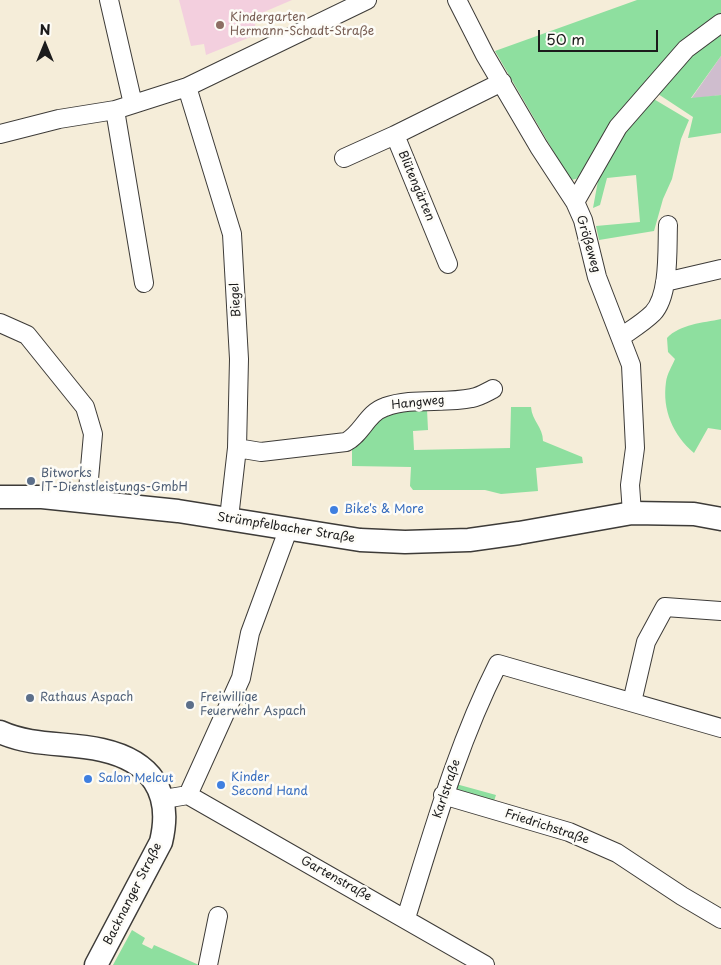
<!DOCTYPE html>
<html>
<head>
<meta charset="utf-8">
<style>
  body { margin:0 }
  #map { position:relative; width:721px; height:965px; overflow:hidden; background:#f5edd9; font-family:"Playpen Sans",sans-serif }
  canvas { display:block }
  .north { position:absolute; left:20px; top:20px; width:50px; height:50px; -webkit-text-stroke:4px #fdfcf7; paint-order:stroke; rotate:0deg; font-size:14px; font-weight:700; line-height:20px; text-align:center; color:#1c1c1c }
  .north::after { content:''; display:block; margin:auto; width:18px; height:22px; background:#1c1c1c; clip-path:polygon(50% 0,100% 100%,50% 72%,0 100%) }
  .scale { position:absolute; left:538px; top:30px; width:120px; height:22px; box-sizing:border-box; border:2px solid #1c1c1c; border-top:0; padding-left:6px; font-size:15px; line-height:18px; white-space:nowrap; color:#1c1c1c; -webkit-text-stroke:4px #fdfcf7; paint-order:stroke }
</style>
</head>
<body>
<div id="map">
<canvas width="721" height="965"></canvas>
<div class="north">N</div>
<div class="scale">50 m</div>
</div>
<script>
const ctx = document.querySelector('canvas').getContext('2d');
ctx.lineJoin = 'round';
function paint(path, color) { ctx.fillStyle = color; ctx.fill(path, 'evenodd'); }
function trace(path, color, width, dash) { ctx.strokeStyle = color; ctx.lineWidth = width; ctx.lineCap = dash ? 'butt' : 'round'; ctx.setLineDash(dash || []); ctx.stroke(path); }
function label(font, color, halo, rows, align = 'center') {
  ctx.font = font + ' "Playpen Sans",sans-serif'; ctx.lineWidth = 5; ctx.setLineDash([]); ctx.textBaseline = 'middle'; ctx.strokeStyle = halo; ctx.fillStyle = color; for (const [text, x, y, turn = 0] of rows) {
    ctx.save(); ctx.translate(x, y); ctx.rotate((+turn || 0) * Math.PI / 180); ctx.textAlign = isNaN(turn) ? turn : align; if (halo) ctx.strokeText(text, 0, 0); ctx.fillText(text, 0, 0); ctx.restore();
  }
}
const built = new Path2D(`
  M179,0H292L257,15L253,36L206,55L204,44L191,46Z`);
const industrial = new Path2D(`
  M721,56V95L691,99Z`);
const green = new Path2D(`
  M637,0H721V19L582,173L576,179L570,180L495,51Z
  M721,29V56L691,98L721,95V133L688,138L693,117L655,92L690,51Z
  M652,98L689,120L681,139L672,179L663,199L654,231L599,240L596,226L640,222L636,175L607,178L600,205L593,208L600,170L614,141Z
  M721,319V430L708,428L694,453C673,435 662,410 666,382C667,374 672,366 675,359L668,352L667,338C680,324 703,323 721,319Z
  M511,407H531C532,421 543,427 543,441L582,457L583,463L536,468L538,491L501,494L485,490H413L410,486L411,467L352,466V445L361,443C390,409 381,411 427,409L428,430L413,431L414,450L510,448Z
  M456,784L496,795L493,804L454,793Z
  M132,930L145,938L142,944L152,949L154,945L199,965H113Z`);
const minor = new Path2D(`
  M109,0L133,104
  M457,0L485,55L539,147L575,202L583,220L597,277L631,365L635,448L630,485L632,513
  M187,87L232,234L239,359L237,448L229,518
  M115,110L144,283
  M0,134L59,119L115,110L187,87L367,0
  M344,158L395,135
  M575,202L618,127L686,49L721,23
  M448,264L395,135L502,82
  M665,282L721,269
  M0,323L27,335L85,407L93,434L87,501
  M621,337C631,330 644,322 653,313C670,295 667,248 668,225
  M237,448L261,452L346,442C362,434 367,413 385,407C412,397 444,404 472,398C479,397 487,392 493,389
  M632,702L646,642L665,607L721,611
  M188,795L485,965
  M443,795L569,832L617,853L682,896L721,919
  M164,799L188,795L241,678L250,633L288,530
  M406,918C433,832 457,745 498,664L721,728
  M208,965L218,916`);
const tertiary = new Path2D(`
  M0,497H42L178,511L360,540L405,542L469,540L519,533L632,513L694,514L721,519
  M0,732C33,747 68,742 102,750C151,761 173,792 161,842L96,965`);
const markers = [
  [220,25,5,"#8d6e63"],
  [31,481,5,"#5c6f8a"],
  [334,510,5,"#3f7fe0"],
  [30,698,5,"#5c6f8a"],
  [190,705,5,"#5c6f8a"],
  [88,779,5,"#3f7fe0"],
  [221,785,5,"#3f7fe0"]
];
const educationNames = [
  ["Kindergarten",230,18],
  ["Hermann-Schadt-Straße",230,32]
];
const streetNames = [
  ["Blütengärten",416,186,67],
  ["Größeweg",588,244,74],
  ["Biegel",236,300,-93],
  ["Hangweg",418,403,-6],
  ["Strümpfelbacher Straße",286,528,9],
  ["Karlstraße",447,789,-71],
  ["Friedrichstraße",547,827,18],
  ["Gartenstraße",336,879,29],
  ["Backnanger Straße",133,894,-63]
];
const serviceNames = [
  ["Bitworks",41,474],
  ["IT-Dienstleistungs-GmbH",41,488],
  ["Rathaus Aspach",40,698],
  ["Freiwillige",200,698],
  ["Feuerwehr Aspach",200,712]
];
const shopNames = [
  ["Bike's & More",344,510],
  ["Kinder",231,778],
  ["Second Hand",231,792],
  ["Salon Melcut",98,779]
];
paint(built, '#f3cfde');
paint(industrial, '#cfbdce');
paint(green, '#8edf9f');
trace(minor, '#3d3b38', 20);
trace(tertiary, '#3d3b38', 25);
trace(minor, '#fff', 18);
trace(tertiary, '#fff', 22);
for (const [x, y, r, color] of markers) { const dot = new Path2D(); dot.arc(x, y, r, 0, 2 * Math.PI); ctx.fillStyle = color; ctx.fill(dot); trace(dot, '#fdfcf7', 2); }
label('12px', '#785e54', '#fdfcf7', educationNames, 'left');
label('12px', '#1c1c1c', '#fdfcf7', streetNames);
label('12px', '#4e5e75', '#fdfcf7', serviceNames, 'left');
label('12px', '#366cbe', '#fdfcf7', shopNames, 'left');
</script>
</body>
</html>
